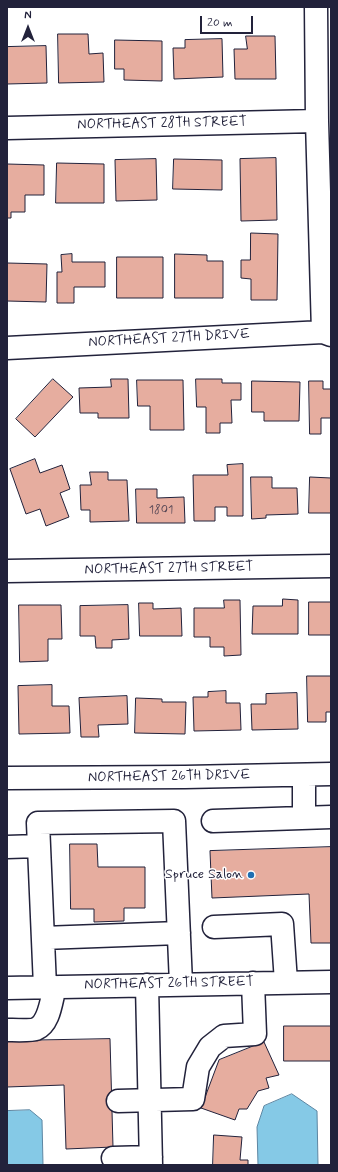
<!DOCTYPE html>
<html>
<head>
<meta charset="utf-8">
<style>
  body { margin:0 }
  #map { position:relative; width:338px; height:1172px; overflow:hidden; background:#fff; font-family:Mynerve,sans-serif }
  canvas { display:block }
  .frame { position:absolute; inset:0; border:8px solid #22223b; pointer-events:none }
  .north { position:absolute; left:8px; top:8px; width:40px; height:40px; -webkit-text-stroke:3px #fff; paint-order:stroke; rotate:0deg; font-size:11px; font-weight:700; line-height:16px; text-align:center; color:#22223b }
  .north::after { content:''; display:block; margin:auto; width:14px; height:18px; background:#22223b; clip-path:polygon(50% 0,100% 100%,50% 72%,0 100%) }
  .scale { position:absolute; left:200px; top:16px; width:53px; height:18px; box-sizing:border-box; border:2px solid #22223b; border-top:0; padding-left:5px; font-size:12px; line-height:14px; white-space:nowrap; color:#22223b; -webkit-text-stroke:3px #fff; paint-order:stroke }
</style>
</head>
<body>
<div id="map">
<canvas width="338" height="1172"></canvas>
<div class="frame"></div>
<div class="north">N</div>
<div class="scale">20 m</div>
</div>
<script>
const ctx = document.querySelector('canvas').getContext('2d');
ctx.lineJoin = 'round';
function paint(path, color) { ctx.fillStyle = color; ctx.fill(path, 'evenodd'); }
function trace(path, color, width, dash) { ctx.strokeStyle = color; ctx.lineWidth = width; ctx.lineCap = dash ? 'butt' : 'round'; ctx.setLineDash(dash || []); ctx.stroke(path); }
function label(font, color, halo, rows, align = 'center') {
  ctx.font = font + ' Mynerve,sans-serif'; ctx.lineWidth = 3; ctx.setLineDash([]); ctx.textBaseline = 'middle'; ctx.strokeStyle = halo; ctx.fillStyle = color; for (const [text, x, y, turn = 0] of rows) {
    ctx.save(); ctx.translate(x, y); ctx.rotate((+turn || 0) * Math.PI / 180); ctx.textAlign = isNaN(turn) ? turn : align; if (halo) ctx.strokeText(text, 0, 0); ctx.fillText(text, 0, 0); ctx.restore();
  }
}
const water = new Path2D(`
  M292,1094L317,1111L318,1165H258L257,1127L264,1106Z
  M30,1110L42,1120L43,1165H7V1111Z`);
const building = new Path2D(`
  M58,34H88L89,54L103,53L104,82L59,83Z
  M246,36H275L276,79H235L234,49H247Z
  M222,39L223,77L174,79L173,48H185V40Z
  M115,40L162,41V81L124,80V69H115Z
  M46,46L47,83L7,84V47Z
  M276,158L277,220L241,221L240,159Z
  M156,159L157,200L116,201L115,160Z
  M174,159L222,160V190L173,189Z
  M57,163L104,164V203H56Z
  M7,164L44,165V195H25V212H11V218H7Z
  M251,233L278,234L277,300H251V279L241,278V260H250Z
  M72,254V262H105V287H74V303H57V272H62L61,255Z
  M175,254L207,255V261H223V298H175Z
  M117,257H163V298H117Z
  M7,263L47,264L46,302L7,301Z
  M53,379L73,397L35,437L16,419Z
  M111,379H128L129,418H98V413H80L79,388L111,387Z
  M196,379H222V383H241V400H231L232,423H220V433H206V407H197Z
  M137,380H183L184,430H150V406H138Z
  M252,381L300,382L299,421H264V412H252Z
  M309,381H323V389H331V418H321V434H310Z
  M35,459L40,473L62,465L70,489L60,493L69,517L46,526L40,509L26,514L10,469Z
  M243,464V516H227V507H215V521H194L193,475H228L227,465Z
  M90,472H108V480H127L129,521L90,522V510H81L80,485H91Z
  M251,477H272V488H297L298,514L266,515V518L252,519Z
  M310,477L331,478V513H309Z
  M136,489H157V498L184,497L185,523H137Z
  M283,599L298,600V634H252L253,606H282Z
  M224,600H240L241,655L224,656V647H210V637H194V608H224Z
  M309,602H331V635H309Z
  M139,603H153V609L181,608L182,636H140Z
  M19,605H61L62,639H48V661L20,662Z
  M128,605L129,639L112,640V648H96L95,636H80V606Z
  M307,676H331V712H326V722H308Z
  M52,685V706H69L70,733L19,734L18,686Z
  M226,691V703H240L241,730L194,731L193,697H208V692Z
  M297,693L298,729L252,730L251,704H266V694Z
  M127,696L128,724L98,725L99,737H81L79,698Z
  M136,698L162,699V702H186L185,734L135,733Z
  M70,844H97L98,867H145V908H124V921L94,922V909H71Z
  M331,847V943H311L309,894L212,898L210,851Z
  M284,1026H331V1061H284Z
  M110,1039L113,1147L66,1149L64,1085L7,1087V1041Z
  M264,1042L279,1075L266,1078L269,1088L258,1091L247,1109H239L235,1120L201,1108L219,1060Z
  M214,1135L242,1137L240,1160H248V1165H213Z`);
const minor = new Path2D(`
  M316,7L317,121L323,332
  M7,128L317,121
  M7,348L323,332L331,335
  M7,571L331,566
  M304,775V818
  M7,778L185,777L331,774
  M213,821L331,817
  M7,847L39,846
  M214,927L282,924L286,982
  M43,938L179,933
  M147,985L151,1165
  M45,987L38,823L174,821L181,984
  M7,988L331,982
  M7,1030C13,1030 31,1031 36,1029C50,1023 51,1000 55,987
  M118,1101L193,1099L198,1067L210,1047L224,1036L255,1034L253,983
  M113,1158L151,1157`);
const markers = [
  [251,875,4,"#1f6fb2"]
];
const numberNames = [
  ["1801",161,510]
];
const streetNames = [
  ["NORTHEAST 28TH STREET",162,124,-1],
  ["NORTHEAST 27TH DRIVE",169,339,-3],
  ["NORTHEAST 27TH STREET",169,569,-1],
  ["NORTHEAST 26TH DRIVE",169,777,-1],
  ["NORTHEAST 26TH STREET",169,984,-1]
];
const poiNames = [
  ["Spruce Salon",243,875]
];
paint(water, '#85c9e6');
trace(water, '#5d86a2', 1);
paint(building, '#e6ad9f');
trace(building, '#22223b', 1);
trace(minor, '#22223b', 25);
trace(minor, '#fff', 22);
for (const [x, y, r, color] of markers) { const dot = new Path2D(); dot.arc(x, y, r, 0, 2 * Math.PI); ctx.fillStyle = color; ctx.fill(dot); trace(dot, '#fff', 1.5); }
label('12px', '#534554', null, numberNames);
label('14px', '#22223b', '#fff', streetNames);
label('14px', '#22223b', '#fff', poiNames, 'right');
</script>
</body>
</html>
